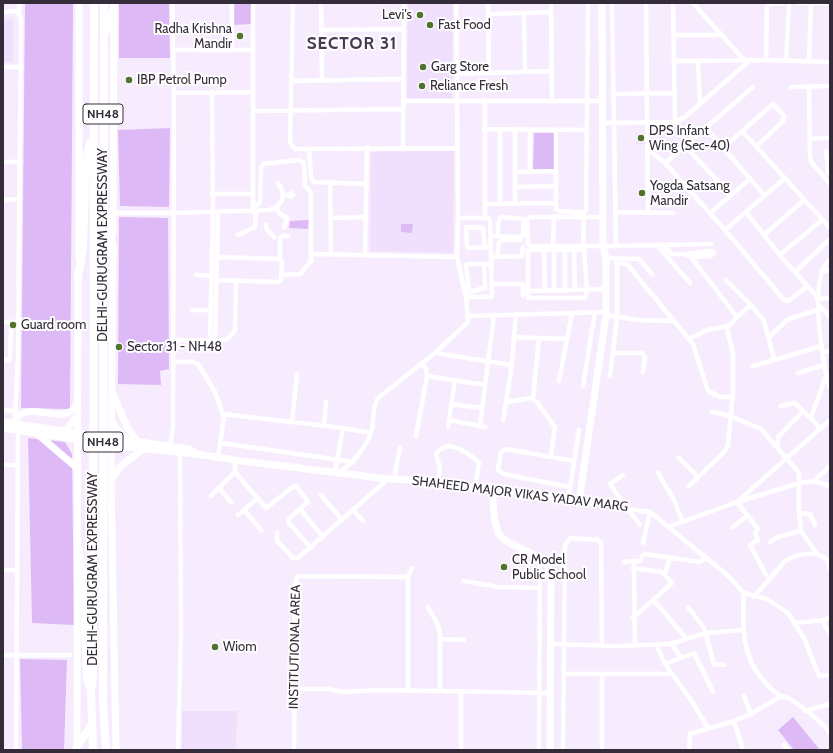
<!DOCTYPE html>
<html>
<head>
<meta charset="utf-8">
<style>
  body { margin:0 }
  #map { position:relative; width:833px; height:753px; overflow:hidden; background:#f7ecfe; font-family:Cabin,sans-serif }
  canvas { display:block }
  .frame { position:absolute; inset:0; border:4px solid #342d39; pointer-events:none }
</style>
</head>
<body>
<div id="map">
<canvas width="833" height="753"></canvas>
<div class="frame"></div>
</div>
<script>
const ctx = document.querySelector('canvas').getContext('2d');
ctx.lineJoin = 'round';
function paint(path, color) { ctx.fillStyle = color; ctx.fill(path, 'evenodd'); }
function trace(path, color, width, dash) { ctx.strokeStyle = color; ctx.lineWidth = width; ctx.lineCap = dash ? 'butt' : 'round'; ctx.setLineDash(dash || []); ctx.stroke(path); }
function label(font, color, halo, rows, align = 'center') {
  ctx.font = font + ' Cabin,sans-serif'; ctx.lineWidth = 4; ctx.setLineDash([]); ctx.textBaseline = 'middle'; ctx.strokeStyle = halo; ctx.fillStyle = color; for (const [text, x, y, turn = 0] of rows) {
    ctx.save(); ctx.translate(x, y); ctx.rotate((+turn || 0) * Math.PI / 180); ctx.textAlign = isNaN(turn) ? turn : align; if (halo) ctx.strokeText(text, 0, 0); ctx.fillText(text, 0, 0); ctx.restore();
  }
}
const built = new Path2D(`
  M408,3H453L452,100H407Z
  M13,19V62H3V20Z
  M636,133H645L646,144H636Z
  M454,151L453,253L370,251L371,152Z
  M182,711H237L236,750H182Z`);
const green = new Path2D(`
  M25,3H73L70,409L21,408Z
  M119,3H169L170,58H119Z
  M234,3H251V24L234,25Z
  M170,128L169,207L120,206L118,130Z
  M534,133H554V170H533Z
  M119,217L168,218L169,369L160,371L161,385L118,384Z
  M309,220L308,229L289,228L290,221Z
  M401,224H413L412,233L401,232Z
  M28,438L65,442L72,454L74,625L32,623Z
  M20,659L67,660L64,750H22Z
  M793,717L820,750H794L778,730Z`);
const street = new Path2D(`
  M293,3L290,142L295,149L457,148
  M321,3L322,81
  M488,3L489,73
  M551,3L552,101
  M612,3L616,246
  M646,3L648,212
  M673,3L675,122
  M693,3L744,60
  M799,3H830
  M767,4L784,3
  M3,12L15,11L19,14L21,19L18,354L15,419
  M524,13L525,72
  M19,14V3
  M489,14L551,12
  M321,30L404,29
  M674,35H722
  M232,49V3
  M173,50H253
  M766,60L767,3
  M675,61L766,60L830,62
  M698,61L700,102
  M786,61L789,3
  M809,62L811,3
  M3,67H21
  M456,74L552,71
  M291,81L403,79
  M809,86L810,157L812,163L830,184
  M791,87L830,86
  M174,93L253,92
  M614,94L674,93
  M485,100V218
  M403,101H602
  M253,111L403,109
  M602,123L675,122L685,117L750,60
  M706,128L765,196
  M484,129L587,130
  M500,130V203
  M556,131V209L559,211L584,213L586,210L588,3
  M743,132L830,228
  M810,139L830,138
  M685,146L731,195
  M403,147L404,3
  M723,148L773,104L784,116L783,121L757,146
  M309,149L311,178L314,182L367,184
  M647,149L665,163L725,230L784,300L789,301L807,286
  M826,151L828,173
  M3,162H21
  M665,163L753,87
  M515,172L556,171
  M530,172V130
  M330,182L331,254
  M515,187L556,186
  M212,194H253
  M284,195H289L291,193L293,195L291,197L289,195
  M3,200L19,199
  M515,203V130
  M485,204L555,203
  M253,206L259,204L260,202L261,168L263,164L299,160L304,163L305,185L311,193V261L300,274L282,275
  M277,208L279,213L287,218L284,227
  M253,212V3
  M616,212L673,213
  M746,212L780,255L817,297
  M113,213H173L269,210C284,207 286,193 278,183
  M710,213L750,179
  M603,217H530L527,220L528,243L530,246H603L711,244
  M331,218L366,217
  M458,218H488L490,221L492,297H466
  M266,225L267,230L274,237
  M725,230L785,178
  M238,235L255,227L256,212
  M764,235L804,200
  M491,236L519,237L523,236L524,219L501,217L498,223V236
  M662,244L672,254H685L691,257L737,317L727,328L733,354V391L728,446L723,453L689,486
  M553,245L554,216
  M657,245L690,283
  M583,246L584,216
  M485,247L483,228L466,227L467,247L469,248L491,247
  M528,250H584L587,290L585,298H528Z
  M544,250L545,290
  M565,250V291
  M574,250L575,290
  M311,254L457,257
  M685,254L712,251L714,252L711,256L691,257
  M365,255L367,147
  M780,255L822,220
  M491,257L522,256L523,247
  M497,257L499,242L503,240H520
  M606,258L639,259L652,274
  M280,259V238L283,236H288
  M830,260C808,274 822,365 830,388
  M616,263L627,264L693,344L708,391L720,397H733
  M484,264L485,288L469,292L466,265L467,264H492
  M821,271L830,270
  M795,272L830,239
  M196,275L211,276
  M216,280L279,282L281,280L282,262L280,259L217,257
  M726,280L751,305L737,317
  M493,284H523V295
  M527,291L606,289
  M554,291V250
  M817,299L830,298
  M818,304L830,317
  M751,305L764,321L774,359
  M192,310H211
  M606,315L638,320L673,321
  M469,316L606,312
  M3,322H18
  M514,337L567,339
  M769,337L788,319L818,310
  M689,339L707,330L728,326
  M173,340L219,341C227,340 231,337 235,330L236,282
  M210,341L213,212L212,92
  M215,341L218,212
  M823,352L830,351
  M435,353L512,365
  M613,353H642L645,357L643,372
  M3,360H9L10,357L11,329
  M173,362H193L198,364L215,392L224,418L218,457
  M753,366L822,346
  M798,373L824,365
  M427,376L485,385
  M610,376L617,317V258
  M559,381L572,313
  M583,386L595,312
  M533,398L539,338
  M507,402L531,398L537,402L555,427L551,456
  M451,404L482,408
  M781,406L795,403L808,416L811,417L826,376
  M3,410L16,411
  M712,412L730,416L761,429L799,473V513L801,531L818,555
  M223,414L343,428L370,433
  M810,417L820,429
  M449,420L485,427
  M503,420L511,372L516,314
  M292,422L297,374
  M324,426L326,402
  M480,426L494,315
  M448,427L455,380
  M416,436L427,376L426,369L422,363
  M221,443L353,462
  M778,446V437L803,411
  M170,447L173,427L174,93L172,3
  M679,458L698,477
  M3,465H18
  M235,472L266,508L294,486H296L308,502L289,519L288,522L311,548
  M335,472L343,428
  M340,472C353,463 368,446 372,429C374,418 372,408 378,398L435,353L468,322L466,297L457,257L458,214L456,3
  M658,473L674,500L682,520
  M623,475L610,484L627,509
  M394,479L400,448
  M814,481L830,466
  M438,484L440,468L436,454C447,436 469,454 479,462L475,489
  M570,487L503,474L498,470L501,452L506,449L574,461
  M219,488L231,502
  M321,495L342,520
  M211,496L235,472V460
  M568,501L579,430
  M579,502L650,512L726,574L744,593L767,599L788,613L804,638L819,676L830,675
  M300,509L323,537
  M628,509L640,525
  M244,510L261,530
  M353,510L363,521
  M799,513L810,514L815,525
  M238,515L258,498
  M668,527L737,502L800,483L814,481L830,486
  M733,527L748,515
  M277,533V541L293,558H298L388,479
  M770,542L777,537L801,531
  M643,543L650,512
  M634,561H641L642,556L645,554L699,562L706,558
  M828,561L830,569
  M624,562L634,561L635,646
  M3,570H17
  M665,574L670,558
  M766,575L750,545L758,540L755,533L758,529L737,502L830,420
  M408,577L412,568
  M464,581L498,587L539,588
  M744,593C741,635 743,668 779,695C782,697 787,697 790,699C804,708 820,720 830,733
  M754,597L785,561C796,554 818,549 828,561L830,560
  M654,601L687,639
  M428,607L437,623L440,633V691
  M688,607L704,628L714,664L724,665
  M830,617L824,620L825,626L830,634
  M633,618L672,583L662,572L633,568
  M795,623L824,620
  M440,639L464,640
  M551,644L618,646L670,644L706,633L743,630
  M656,644L665,664L689,697L708,728
  M672,644L681,658
  M3,655H70
  M665,664L694,653L713,692
  M565,674H672
  M602,675V750
  M294,689H329L343,692L379,690L551,693
  M744,696L751,714
  M805,711L830,704
  M734,721L743,750
  M784,745L788,750
  M16,750L18,430
  M178,750L181,631L180,453
  M294,750L295,585L297,577L301,576L408,577V690
  M461,750V692
  M539,750L540,559
  M563,750L565,545L570,538L598,540L601,543L602,646
  M689,750L690,734L734,721L751,714L781,696`);
const secondary = new Path2D(`
  M113,233L114,11
  M113,245L111,480L116,750
  M79,258V3
  M113,394L128,429L138,442
  M111,421L126,440
  M3,422L189,449L197,454
  M14,423C24,395 65,430 77,404
  M3,428L126,447L197,454L235,460L388,479L416,480L579,502L606,315V258L603,246L602,3
  M35,432L77,468
  M64,432L78,415
  M111,480L121,466L143,449
  M492,491C494,504 493,520 498,532C506,549 544,550 551,573L550,750
  M77,748L78,272`);
const highway = new Path2D(`
  M104,3L103,703L106,750
  M107,30L114,6
  M108,215L113,251
  M78,277L83,247L86,160L90,143
  M79,551L83,575L87,679L91,690
  M77,747L92,724
  M93,750L91,691L93,677L94,3`);
const markers = [
  [420,15,4,"#50742c"],
  [430,25,4,"#50742c"],
  [240,36,4,"#50742c"],
  [423,67,4,"#50742c"],
  [129,80,4,"#50742c"],
  [422,86,4,"#50742c"],
  [641,138,4,"#50742c"],
  [642,193,4,"#50742c"],
  [13,325,4,"#50742c"],
  [119,347,4,"#50742c"],
  [504,567,4,"#50742c"],
  [215,647,4,"#50742c"]
];
const shields = [
  [103,114,40],
  [103,442,40]
];
const shieldNames = [
  ["NH48",103,114],
  ["NH48",103,442]
];
const poiNames = [
  ["Levi's",412,15,"right"],
  ["Fast Food",438,25],
  ["Radha Krishna",232,29,"right"],
  ["Mandir",232,44,"right"],
  ["Garg Store",431,67],
  ["IBP Petrol Pump",137,80],
  ["Reliance Fresh",430,86],
  ["DPS Infant",649,131],
  ["Wing (Sec-40)",649,146],
  ["Yogda Satsang",650,186],
  ["Mandir",650,201],
  ["Guard room",21,325],
  ["Sector 31 - NH48",127,347],
  ["CR Model",512,560],
  ["Public School",512,575],
  ["Wiom",223,647]
];
const streetNames = [
  ["DELHI-GURUGRAM EXPRESSWAY",103,245,-90],
  ["SHAHEED MAJOR VIKAS YADAV MARG",520,494,7],
  ["DELHI-GURUGRAM EXPRESSWAY",93,569,-90],
  ["INSTITUTIONAL AREA",295,647,-89]
];
const districtNames = [
  ["SECTOR 31",352,44]
];
paint(built, '#f1e0fd');
paint(green, '#ddb9f6');
trace(street, '#fff', 4.5);
trace(secondary, '#fff', 7);
trace(highway, '#fff', 8);
for (const [x, y, r, color] of markers) { const dot = new Path2D(); dot.arc(x, y, r, 0, 2 * Math.PI); ctx.fillStyle = color; ctx.fill(dot); trace(dot, '#fefefe', 1.5); }
for (const [x, y, w] of shields) { const box = new Path2D(); box.roundRect(x - w / 2, y - 10, w, 20, 3); ctx.fillStyle = '#fefefe'; ctx.fill(box); trace(box, '#342d39', 1); }
label('bold 12px', '#342d39', null, shieldNames);
label('13px', '#342d39', '#fefefe', poiNames, 'left');
label('13px', '#342d39', '#fefefe', streetNames);
ctx.letterSpacing = '1px';
label('bold 17px', '#483a52', '#fefefe', districtNames);
ctx.letterSpacing = '0px';
</script>
</body>
</html>
